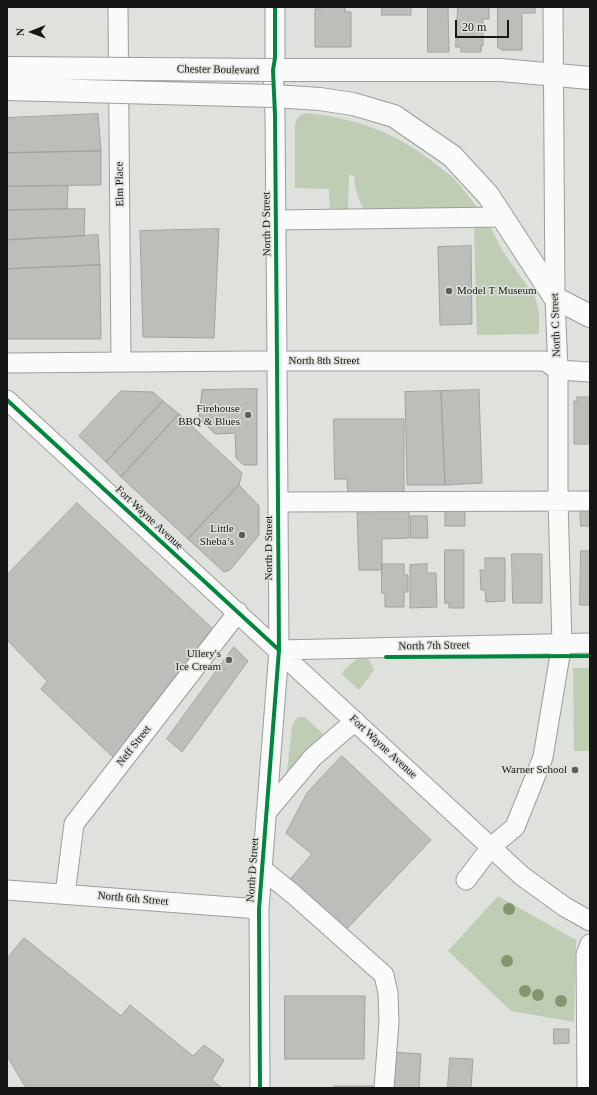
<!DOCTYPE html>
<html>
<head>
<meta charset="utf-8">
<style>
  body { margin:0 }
  #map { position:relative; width:597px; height:1095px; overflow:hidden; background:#dee1dc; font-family:"Times New Roman",serif }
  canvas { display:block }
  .frame { position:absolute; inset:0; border:8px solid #151714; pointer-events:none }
  .north { position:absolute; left:12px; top:12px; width:40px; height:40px; -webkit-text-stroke:3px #dee2db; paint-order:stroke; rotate:269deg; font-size:11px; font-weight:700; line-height:16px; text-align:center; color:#151714 }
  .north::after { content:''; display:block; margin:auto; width:14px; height:18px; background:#151714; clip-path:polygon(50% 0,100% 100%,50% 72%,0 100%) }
  .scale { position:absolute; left:455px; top:20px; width:54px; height:18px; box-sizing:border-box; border:2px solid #151714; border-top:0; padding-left:5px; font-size:12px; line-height:14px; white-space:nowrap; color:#151714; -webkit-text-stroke:3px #dee2db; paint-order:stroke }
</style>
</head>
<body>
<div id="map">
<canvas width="597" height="1095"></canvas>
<div class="frame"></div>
<div class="north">N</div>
<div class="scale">20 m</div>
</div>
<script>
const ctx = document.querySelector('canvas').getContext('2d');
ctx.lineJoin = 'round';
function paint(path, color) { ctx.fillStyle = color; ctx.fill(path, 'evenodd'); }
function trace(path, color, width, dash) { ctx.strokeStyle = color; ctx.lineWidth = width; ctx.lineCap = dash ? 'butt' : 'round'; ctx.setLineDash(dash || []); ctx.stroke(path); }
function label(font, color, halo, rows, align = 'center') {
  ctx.font = font + ' "Times New Roman",serif'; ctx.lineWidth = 3; ctx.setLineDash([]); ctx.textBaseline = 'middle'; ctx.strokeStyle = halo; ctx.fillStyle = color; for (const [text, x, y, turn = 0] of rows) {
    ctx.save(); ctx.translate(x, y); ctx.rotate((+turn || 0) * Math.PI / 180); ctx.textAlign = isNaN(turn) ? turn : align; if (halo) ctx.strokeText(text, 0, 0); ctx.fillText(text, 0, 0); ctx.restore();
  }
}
const green = new Path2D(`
  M308,113C359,119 397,133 438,166C443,170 450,174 454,179C462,187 469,197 476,206L474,209L365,211C358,199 355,190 354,176L349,175L348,211L330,212L329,189L295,188V125C297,117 300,114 308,113Z
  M474,225L490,226L502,250L535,297L539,313V334L477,335Z
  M365,652L374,670L359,690L342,674L344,670Z
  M573,668H590V751H574Z
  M299,717H305L323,734L287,772L292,726L296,719Z
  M498,896L576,940L574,1022L511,1011L448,951Z`);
const building = new Path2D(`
  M320,7H345V12H351V47H315V9H320Z
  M382,7H411V15H382Z
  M428,7H448L449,52H428Z
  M458,7H489V19H483V46H481V52H461V47H456Z
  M498,7H535V13H522V50H501V48H498Z
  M98,114L101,151L7,153V118Z
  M101,151V185L7,186V153Z
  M68,186L67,209L7,210V187Z
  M85,209L84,236L7,240V210Z
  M219,229L214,338L143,337L140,231Z
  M98,235L100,265L7,269V240Z
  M471,246L472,324L440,325L438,247Z
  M100,265L101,339H7V269Z
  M257,389V465H244L236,458L235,433L215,434L199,418L202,390Z
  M479,390L482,483L445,485L441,391Z
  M121,391L153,392L163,401L106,462L79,436Z
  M441,391L445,485H407L405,392Z
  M577,397H590V444H574V401H577Z
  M163,401L179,414L121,477L106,462Z
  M179,414L242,473L239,485L188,539L121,477Z
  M334,419H404V498L348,497L347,479H335Z
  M239,485L259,506V535L230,570L224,572L188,539Z
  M77,503L213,629L115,759L41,689L47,681L7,640V575Z
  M580,507H590V526H581Z
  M465,509V526H445V510Z
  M409,510V538L382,539V570H359L357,511Z
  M411,516H427L428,538H411Z
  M445,550H464V608H449V603H445Z
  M581,551H590V605H580Z
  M512,554H542V603H513Z
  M485,558H505V601L486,602L485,590H481L480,570H485Z
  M382,564H404V575H408V592H404V607H385V593H382Z
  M427,564V573H436L437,607L410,608V565Z
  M234,647L248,661L182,752L167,739Z
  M342,756L431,840L342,934L287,883L312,854L286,833L307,793Z
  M24,938L121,1016L130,1005L193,1056L204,1045L224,1060L212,1080L222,1088H26L7,1056V959Z
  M285,996H365L364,1059H285Z
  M554,1029H569V1043L554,1044Z
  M391,1052L421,1054L419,1088H389Z
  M450,1058L473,1059L471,1088L448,1087Z
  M334,1086H374V1088H334Z`);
const minor = new Path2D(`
  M118,7L121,362
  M276,220L502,217
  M7,363L257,361H545L558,370L590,372
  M7,400L522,876L565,907L590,921
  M278,502L590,501
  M279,650L590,643
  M266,813L313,757L355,721
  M262,869L293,894L384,975L388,993L389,1022L384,1088
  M466,880L491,847L515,827L543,757L562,643L558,501V370L555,298L553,7
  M7,890L259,909
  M65,894L74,824L238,612
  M260,1088L259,909L279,650L277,361L275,115L273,70L275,58V7
  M587,1088L586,955L590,944`);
const highway = new Path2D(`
  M273,70H501L590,78
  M273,96L320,99L353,104L394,116L452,156L488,195L555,298L590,316`);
const highwayBridge = new Path2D(`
  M7,68L273,70
  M7,89L273,96`);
const cycleway = new Path2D(`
  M7,400L279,650
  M386,657L590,656
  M260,1088L259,909L279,650L277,361L275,115L273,70L275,58V7`);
const trees = [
  [509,909],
  [507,961],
  [525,991],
  [538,995],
  [561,1001]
];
const markers = [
  [449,291,4,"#5b5e5a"],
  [248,415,4,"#5b5e5a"],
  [242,535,4,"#5b5e5a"],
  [229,660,4,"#5b5e5a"],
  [575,770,4,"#5b5e5a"]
];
const streetNames = [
  ["Chester Boulevard",218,70,1],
  ["Elm Place",120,184,-91],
  ["North D Street",267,224,-91],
  ["North C Street",556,325,-92],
  ["North 8th Street",324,361],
  ["Fort Wayne Avenue",149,518,43],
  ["North D Street",269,548,-90],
  ["North 7th Street",434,646,-1],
  ["Neff Street",134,746,-52],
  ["Fort Wayne Avenue",383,747,43],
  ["North D Street",253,870,-86],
  ["North 6th Street",133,899,5]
];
const poiNames = [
  ["Model T Museum",457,291,"left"],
  ["Firehouse",240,409],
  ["BBQ & Blues",240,422],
  ["Little",234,529],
  ["Sheba’s",234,542],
  ["Ullery's",221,654],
  ["Ice Cream",221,667],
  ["Warner School",567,770]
];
paint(green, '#bfcdb4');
paint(building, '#bcbeba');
trace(building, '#a1a3a0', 1);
trace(minor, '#9b9d9b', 21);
trace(highway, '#9b9d9b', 24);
trace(minor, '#fafafa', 19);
trace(highway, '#fafafa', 22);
trace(highwayBridge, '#9b9d9b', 24, []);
trace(highwayBridge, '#fafafa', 22);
trace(cycleway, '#00873e', 4);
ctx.fillStyle = '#849670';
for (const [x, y] of trees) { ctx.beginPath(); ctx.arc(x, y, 6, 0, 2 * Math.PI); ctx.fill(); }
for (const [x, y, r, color] of markers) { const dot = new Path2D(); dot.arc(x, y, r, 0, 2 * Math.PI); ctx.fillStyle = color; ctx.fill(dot); trace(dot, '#dee2db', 1.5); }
label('11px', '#151714', '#dee2db', streetNames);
label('11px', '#151714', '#dee2db', poiNames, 'right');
</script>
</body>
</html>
